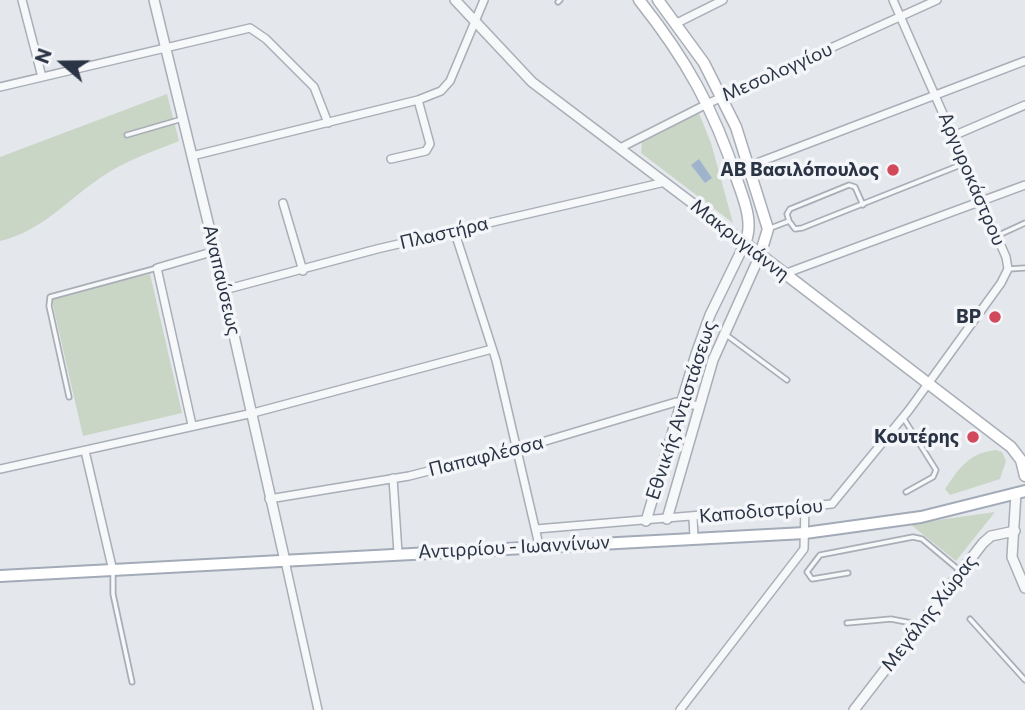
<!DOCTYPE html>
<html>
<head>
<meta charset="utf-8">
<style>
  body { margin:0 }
  #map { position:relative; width:1025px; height:710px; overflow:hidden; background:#e4e7ec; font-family:Commissioner,sans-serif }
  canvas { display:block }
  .north { position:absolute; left:28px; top:28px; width:70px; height:70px; -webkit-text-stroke:5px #f4f6f9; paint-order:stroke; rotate:290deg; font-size:19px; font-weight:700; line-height:28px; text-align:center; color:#2b3445 }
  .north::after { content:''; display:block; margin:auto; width:24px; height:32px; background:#2b3445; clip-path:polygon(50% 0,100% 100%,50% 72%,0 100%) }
</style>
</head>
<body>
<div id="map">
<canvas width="1025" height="710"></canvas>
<div class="north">N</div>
</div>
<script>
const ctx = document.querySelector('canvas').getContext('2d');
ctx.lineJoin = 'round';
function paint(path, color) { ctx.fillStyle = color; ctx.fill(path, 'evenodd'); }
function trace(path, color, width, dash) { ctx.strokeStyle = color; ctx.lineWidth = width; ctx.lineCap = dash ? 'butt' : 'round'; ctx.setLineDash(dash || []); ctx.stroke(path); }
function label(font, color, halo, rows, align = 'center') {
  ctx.font = font + ' Commissioner,sans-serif'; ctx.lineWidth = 7; ctx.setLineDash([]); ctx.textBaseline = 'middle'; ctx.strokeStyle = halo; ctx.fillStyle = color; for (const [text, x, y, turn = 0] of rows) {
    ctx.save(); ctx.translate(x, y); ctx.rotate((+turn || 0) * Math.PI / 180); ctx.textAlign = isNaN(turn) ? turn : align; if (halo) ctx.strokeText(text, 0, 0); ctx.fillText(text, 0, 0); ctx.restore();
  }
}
const green = new Path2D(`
  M167,94L179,141C152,152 124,161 100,178C66,201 42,231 0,241V157Z
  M698,111L711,143L733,223L641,153L642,141Z
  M150,274L182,413L83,436L51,297Z
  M996,450L1002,452L1006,461L1000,479L950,495L945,489C960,467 969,453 996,450Z
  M995,512L956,561L910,524Z`);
const water = new Path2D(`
  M699,159L712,178L705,183L691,165Z`);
const service = new Path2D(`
  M558,2L560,0
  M127,135L182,119
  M789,221L787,214L790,209L849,185L855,187L863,205
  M768,229L789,221L795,229L802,228L963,164
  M999,235L1025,223
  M1008,269L1025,268
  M725,334L787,380
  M69,397L49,306L50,297L157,268
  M904,419L936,470L933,477L906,492
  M113,571V594L132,682
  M848,573L812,579L807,572L820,555L913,537L922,539L959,570
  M970,619L1025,680
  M847,623L891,619L917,624`);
const minor = new Path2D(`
  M22,0L42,77
  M677,23L723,0
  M0,87L250,28L266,39L314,87L328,123
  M953,136L1025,105
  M620,148L709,103L937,0
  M192,156L418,100L441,91L450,81L484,0
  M391,159L426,151L430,144L418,100
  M749,166L1025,61
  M283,203L303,271
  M455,233L496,360L539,545
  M784,274L1025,185
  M224,290L377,249L665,182
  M192,425L157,268L215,251
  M85,451L113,571
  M0,469L253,413L492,349
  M393,478L398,553
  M269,499L409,476L542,442L676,402L699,406
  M693,517L694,538
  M536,529L832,504L909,410L1001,283L1008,269L1006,257L893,0
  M285,561L318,710
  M680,710L804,549L805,507`);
const tertiary = new Path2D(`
  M154,0L215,251L285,561
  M455,0L532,82L745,243L710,315L696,354L646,521
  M1016,493L1012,557L1025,588
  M667,519L713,360L760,255
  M854,710L983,543L991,536L1015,531`);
const secondary = new Path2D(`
  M639,0C686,59 714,109 737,180C744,200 754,223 745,243L1011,447L1021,460L1025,476
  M658,0L704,63L736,127L768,229L760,255`);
const primary = new Path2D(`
  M0,576L805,533L921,517L1025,491`);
const markers = [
  [893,170,7,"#d1495b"],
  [995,317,7,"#d1495b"],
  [973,437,7,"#d1495b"]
];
const streetNames = [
  ["Μεσολογγίου",777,72,-24],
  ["Αργυροκάστρου",972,179,67],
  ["Πλαστήρα",444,233,-13],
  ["Μακρυγιάννη",740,240,38],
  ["Αναπαύσεως",222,280,77],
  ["Εθνικής Αντιστάσεως",681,410,-72],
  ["Παπαφλέσσα",486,456,-14],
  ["Καποδιστρίου",761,511,-5],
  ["Αντιρρίου - Ιωαννίνων",514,547,-3],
  ["Μεγάλης Χώρας",929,613,-52]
];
const poiNames = [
  ["ΑΒ Βασιλόπουλος",879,170],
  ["BP",981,317],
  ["Κουτέρης",959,437]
];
paint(green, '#c9d6c5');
paint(water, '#9fb4cc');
trace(service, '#a9aeb7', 7);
trace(minor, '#a9aeb7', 10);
trace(tertiary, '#a9aeb7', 12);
trace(secondary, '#a9aeb7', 13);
trace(primary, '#a3abb8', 14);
trace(service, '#f7f8fa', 3.5);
trace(minor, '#f7f8fa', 7);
trace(tertiary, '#f7f8fa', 9);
trace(secondary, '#fff', 10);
trace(primary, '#fff', 10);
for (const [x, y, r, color] of markers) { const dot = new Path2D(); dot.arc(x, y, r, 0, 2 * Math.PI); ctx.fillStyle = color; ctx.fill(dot); trace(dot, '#f4f6f9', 2.5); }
label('19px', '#2b3445', '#f4f6f9', streetNames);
label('bold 19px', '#2b3445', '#f4f6f9', poiNames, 'right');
</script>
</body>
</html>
